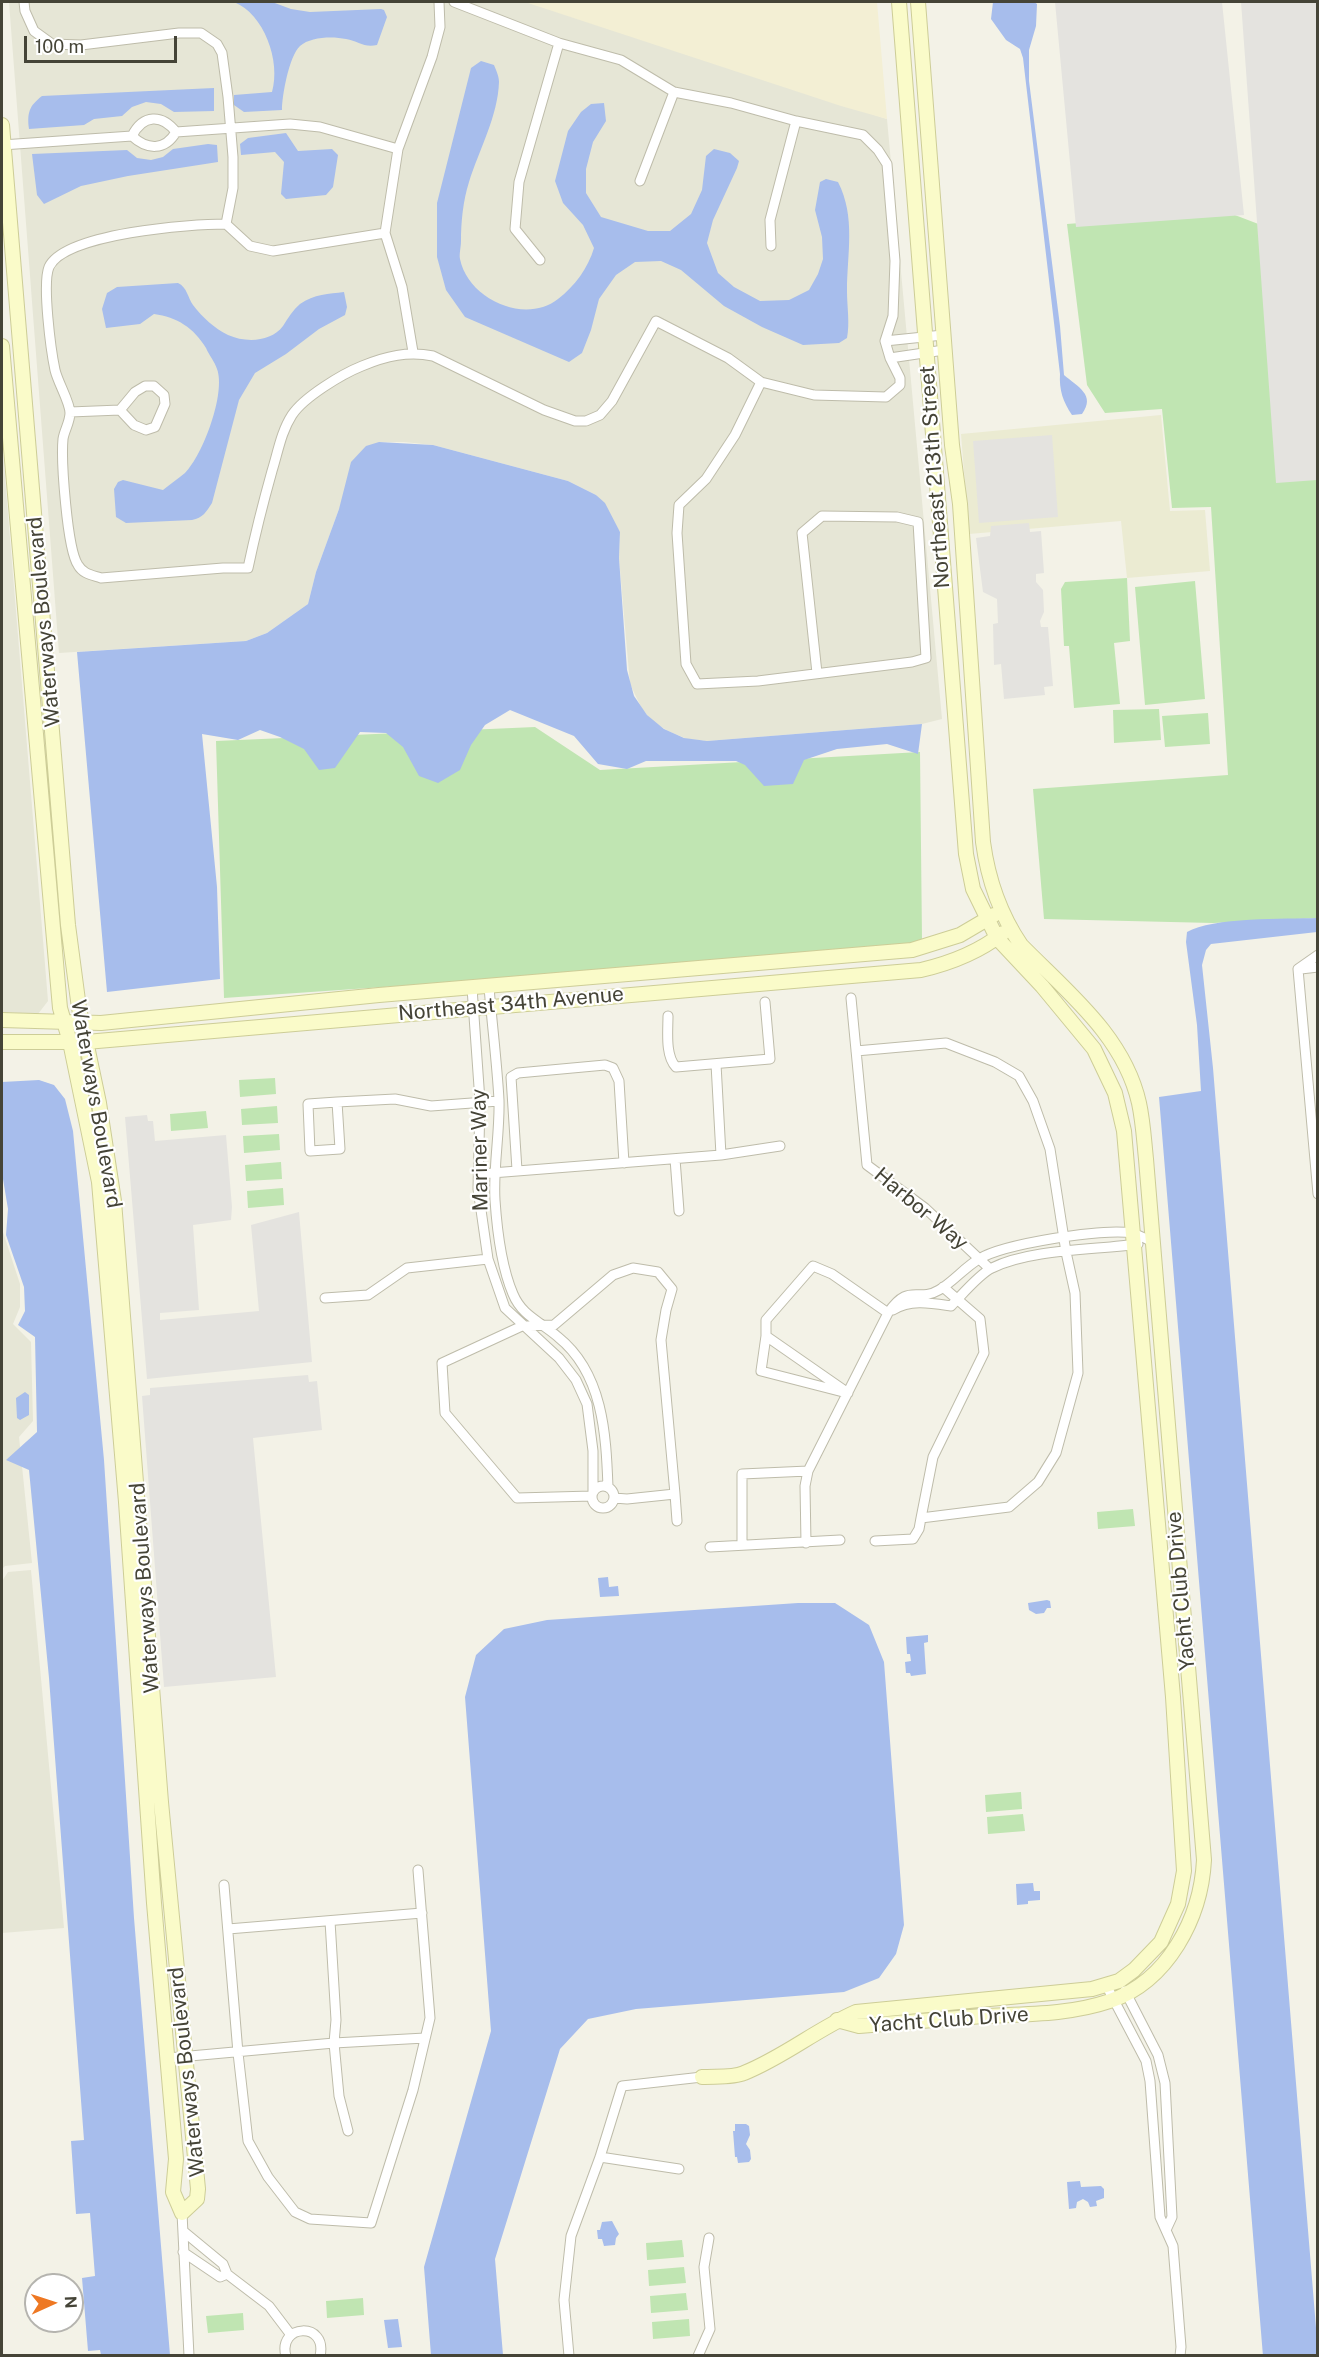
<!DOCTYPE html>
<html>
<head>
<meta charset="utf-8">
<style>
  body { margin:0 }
  #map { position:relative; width:1319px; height:2357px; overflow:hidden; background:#f3f2e7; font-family:"Public Sans",sans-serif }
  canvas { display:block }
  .frame { position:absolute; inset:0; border:3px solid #454437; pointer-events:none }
  .north { position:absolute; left:24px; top:2273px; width:60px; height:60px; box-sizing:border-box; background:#fff; border:2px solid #b5b4af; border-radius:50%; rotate:87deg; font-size:16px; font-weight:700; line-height:24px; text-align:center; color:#454437 }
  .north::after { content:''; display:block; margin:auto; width:21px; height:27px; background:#ee7823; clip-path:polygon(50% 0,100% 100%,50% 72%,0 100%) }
  .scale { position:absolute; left:24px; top:36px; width:153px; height:27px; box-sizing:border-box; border:3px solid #454437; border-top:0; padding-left:8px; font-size:18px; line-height:21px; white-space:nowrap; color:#454437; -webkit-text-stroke:4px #fff; paint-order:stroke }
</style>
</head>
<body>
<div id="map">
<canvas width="1319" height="2357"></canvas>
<div class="frame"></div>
<div class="north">N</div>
<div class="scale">100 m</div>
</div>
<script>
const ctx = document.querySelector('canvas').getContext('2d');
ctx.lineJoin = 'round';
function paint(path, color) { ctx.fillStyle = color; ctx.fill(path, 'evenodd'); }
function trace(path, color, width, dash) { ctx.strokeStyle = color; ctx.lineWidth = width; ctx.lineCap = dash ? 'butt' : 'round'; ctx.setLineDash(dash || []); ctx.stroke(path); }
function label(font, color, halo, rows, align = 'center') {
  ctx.font = font + ' "Public Sans",sans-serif'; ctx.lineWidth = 4.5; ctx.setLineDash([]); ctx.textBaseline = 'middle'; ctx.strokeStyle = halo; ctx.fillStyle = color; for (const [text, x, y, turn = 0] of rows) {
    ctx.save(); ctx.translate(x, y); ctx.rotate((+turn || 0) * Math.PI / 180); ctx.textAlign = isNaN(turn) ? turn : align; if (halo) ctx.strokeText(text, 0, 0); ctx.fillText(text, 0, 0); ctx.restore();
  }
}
const residential = new Path2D(`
  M9,2H527L887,119L942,719L922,724L707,741L687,739L668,731L652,721L642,709L630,684L619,558L620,532L596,495L568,481L433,445L404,442H379L339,509L316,572L308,604L267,633L246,641L59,653Z
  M2,441L48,1001L38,1014L2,1012Z
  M2,1196L3,1232L20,1284V1307L13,1324L31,1342L33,1421L19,1437L32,1563L5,1566L2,1569Z
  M31,1570L64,1928L2,1933V1581L8,1572Z`);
const commercial = new Path2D(`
  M525,2H877L887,119L841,106Z`);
const education = new Path2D(`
  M1161,415L1170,511L1205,510L1210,571L1127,578L1121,521L969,534L961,434Z`);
const green = new Path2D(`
  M1227,212L1261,225L1317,385V918L1213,923L1044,919L1033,789L1228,775L1211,507L1172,508L1162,409L1105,413L1087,385L1067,224Z
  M1127,578L1130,641L1114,643L1120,704L1074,708L1069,646H1064L1061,589L1065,582Z
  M1195,581L1205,699L1145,705L1135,587Z
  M1159,709L1161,740L1114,743L1113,710Z
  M1208,713L1210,744L1165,747L1162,716Z
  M535,727L600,770L920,752L922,940L891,952L224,998L216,741Z
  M275,1078L276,1094L240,1097L239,1080Z
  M277,1106L278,1123L242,1125L241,1109Z
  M206,1111L208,1128L171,1131L170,1114Z
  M279,1134L280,1150L244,1153L243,1136Z
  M281,1162L282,1179L246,1181L245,1165Z
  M283,1188L284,1205L248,1208L247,1191Z
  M1133,1509L1135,1526L1098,1529L1097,1512Z
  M1021,1792L1022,1809L986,1812L985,1795Z
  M1023,1814L1025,1831L988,1834L987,1817Z
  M682,2240L684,2257L647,2260L646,2243Z
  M684,2267L686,2283L649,2286L648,2270Z
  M686,2293L688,2310L651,2313L650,2296Z
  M363,2298L364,2315L327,2318L326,2301Z
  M243,2313L244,2330L208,2333L206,2316Z
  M689,2319L690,2336L653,2339L652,2322Z`);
const parking = new Path2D(`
  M1055,2H1222L1244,215L1076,227Z
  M1241,2H1317V480L1276,483Z
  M1052,435L1058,517L979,523L973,441Z
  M1029,523L1030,532L1041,531L1044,573L1036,574V582L1043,590L1044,612L1040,621L1041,627H1048L1053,686L1044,687L1045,695L1004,699L1001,664L994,665L993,624L998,623L997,599L983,592L976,538L990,536L991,526Z
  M147,1115L148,1121H153L155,1141L226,1135L232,1207L231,1220L193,1225L199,1310L160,1313V1320L259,1311L251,1225L299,1212L312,1362L147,1379L125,1117Z
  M308,1375L309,1382L317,1381L322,1430L253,1438L276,1677L164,1687L142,1396L150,1395V1388Z`);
const water = new Path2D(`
  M234,2H272L291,9L310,12L381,9L384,10L387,17L377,45C364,48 358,41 346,39C332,36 310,37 300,46C289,56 282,96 282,110L244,112L234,105V95L272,92C281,61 264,14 234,2Z
  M993,2H1034L1037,4L1036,26L1029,50V81L1060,326L1064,375C1078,387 1096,395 1082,414L1072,415C1063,402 1059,390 1060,374L1023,58L1020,49L1006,40L991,19Z
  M481,61L494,65C496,70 499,76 499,82C498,116 479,150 469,182C463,201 461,222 461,241C461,247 459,254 460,259C468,299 525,325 558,299C575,286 588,268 594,248L583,225L563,203L555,181L568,131L581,112L591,104L604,103L606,121L593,142L586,169V193L601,217L648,231H670L691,214L702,190L706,156L714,149L730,153L739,161L737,168L713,220L707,243L718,273L734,287L760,301L789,300L809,290L818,274L823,259L822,237L815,210L820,182L826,179L838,182C856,217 847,254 847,291C847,307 850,323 847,338L839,343L803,345L762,327L724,306L681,270L661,261L635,262L616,275L599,299L591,330L582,353L569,362L465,317L446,290L437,257V203L471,68Z
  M214,88V111L174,112L161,104L146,102L132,107L122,116L94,119L84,125L29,129C27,113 29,106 42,96Z
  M286,133L298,151L332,149L338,155L333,187L326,195L286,199L281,194L284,162L275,152L241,155L240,144L248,138Z
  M208,144L217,145L218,162L128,176L81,186L44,204L37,195L32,154L127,150L137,158L151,160L163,157L173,149Z
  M178,283C187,287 188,298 193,305C203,318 214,328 228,335C246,343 271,342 283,326C288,318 293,310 300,304C314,294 329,294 344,292L347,307L345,315L319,329L286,354L255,373L239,400L212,503C206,512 203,518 192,520L126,523L116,517L114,489L118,482L123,480L163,490C170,484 178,479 185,473C203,455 226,393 217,369C215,362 209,355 206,348C194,328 177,317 154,314L140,324L106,328L102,309L107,293L117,287Z
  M379,442L433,445L568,481L596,495L605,503L620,532L619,558L627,670L634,696L647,715L664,729L684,738L707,741L922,724L918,754L887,744L837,749L804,760L793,784L764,786L745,765L736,761H646L627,769L598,764L574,736L510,710L485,725L471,745L460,770L438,783L419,776L403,747L386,733L360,732L335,768L319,770L304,749L280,737L260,730L238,740L202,734L217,887L220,979L107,992L77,652L246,641L267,633L308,604L316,572L339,509L351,462L366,446Z
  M1317,918V932L1211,944L1206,950L1202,965L1213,1068L1317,2340V2355L1263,2356L1159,1097L1201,1091L1197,1025L1186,942L1187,932C1212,917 1286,919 1317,918Z
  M39,1080L54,1085L65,1099L73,1131L104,1460L134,1918L170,2355H101L100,2350L88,2351L82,2278L95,2276L90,2213L76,2214L71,2141L84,2140L49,1678L29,1470L6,1460L37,1432L35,1337L18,1325L25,1311L24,1287L6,1235L8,1209L3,1179L2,1178V1082Z
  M25,1392L29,1395V1415L20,1420L17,1418L16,1398Z
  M608,1577L609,1587L618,1586L619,1596L600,1597L598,1578Z
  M1047,1600L1050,1601L1051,1608H1047L1044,1613L1036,1614L1029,1610L1028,1603Z
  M798,1603H835L869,1625L884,1662L904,1925L896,1954L879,1978L844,1992L636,2009L588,2019L560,2049L495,2259L503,2355H431L424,2267L491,2031L465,1697L476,1655L504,1629L547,1620Z
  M928,1635V1642L924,1643L926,1674L911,1676L910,1673H906L905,1662L911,1661L910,1654H907L906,1637Z
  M1033,1883L1034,1891H1040V1900L1028,1901V1904L1017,1905L1016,1884Z
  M735,2124H746L749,2126L750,2135L746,2144L750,2150L751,2159L749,2162L738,2163L737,2157H735L733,2131H735Z
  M1080,2181L1081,2187L1101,2186L1104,2189V2198L1096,2201L1097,2206L1090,2207L1088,2202L1083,2199L1077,2202L1076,2208L1069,2209L1067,2182Z
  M612,2221L619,2234L616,2238L615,2245L604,2246L602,2239H598L597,2230H600L602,2222Z
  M398,2319L402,2347L388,2348L384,2320Z`);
const street = new Path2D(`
  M24,2L25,11L34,31L52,44L81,45L179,33H201L217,44L222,53L228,97L233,157V188L226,224
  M176,132L290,124L320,127L398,149
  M132,136C143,114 162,114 176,132
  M2,145L132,136C147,150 165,151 176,132
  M640,181L674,92
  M385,233L273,251L250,246L226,224C191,224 65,233 49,267C42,284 51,351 55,370C58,383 70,402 70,413C70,422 64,431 63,439C61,460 67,549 78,565C83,574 92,575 101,578L223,568H248C255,535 263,503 272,471C278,452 281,432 292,415C304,397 342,374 362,366C386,356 408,351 433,356L544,410L575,421H586L600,415L612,401L656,321L728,358L761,382L814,395L886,397L900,385V378L890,358L885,341L893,316L895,261L887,164L878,150L863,135L796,121L731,103L674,92L621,60L559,43L454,2
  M771,246L770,220L796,121
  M540,260L515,229L519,182L559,43
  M885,341L943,335
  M413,352L402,287L385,233L398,149L432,57L440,27L439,2
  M890,358L944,350
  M761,382L735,435L706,479L679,505L677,533L686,664L697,684L758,681L912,662L926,658L918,522L897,517L822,516L802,533L817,673
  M145,386H154L164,395L165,404L155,427L146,430L134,425L120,410L135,392Z
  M70,412L120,410
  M1298,969L1318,1194
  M1298,969L1318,955
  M1301,969L1318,967
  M489,987C492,1024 497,1063 499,1100C500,1133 493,1167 495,1200C497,1230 501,1266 513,1294C522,1316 541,1322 558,1337C603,1373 606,1434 608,1487
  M472,988L480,1101L478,1189L488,1259L505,1308L559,1358L576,1380L587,1404L593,1451V1492
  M851,998L867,1165L925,1208L990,1269
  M668,1016C668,1031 665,1056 676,1067L770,1059L765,1002
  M856,1051L946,1043L995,1062L1019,1076L1033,1101L1050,1149L1066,1252L1075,1293L1078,1373L1056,1453L1038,1482L1009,1507L921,1518L933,1457L984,1353L980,1319L943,1287
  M716,1064L721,1155
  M337,1102L395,1099L431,1106L499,1101
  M337,1102L340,1149L310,1151L308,1104Z
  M675,1159L679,1211
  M517,1170L511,1077L518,1073L605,1065L613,1068L619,1081L624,1163
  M479,1174L721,1155L780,1146
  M325,1298L368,1295L407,1268L488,1259
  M893,1310C910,1299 931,1303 951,1306C961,1296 979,1274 992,1268C1030,1249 1095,1250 1138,1244
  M766,1336L761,1371L843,1392
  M848,1393L766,1336V1320L813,1266L832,1274L888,1313
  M592 1497a11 11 0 1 1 22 0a11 11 0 1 1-22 0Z
  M675,1494L677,1521
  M592,1496L517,1498L445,1413L442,1363L522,1326L554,1325L613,1275L633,1268L658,1272L672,1289L666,1310L661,1340L675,1494L627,1499L614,1498
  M875,1541L913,1539L919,1529L921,1518
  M806,1543L805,1486L808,1471L888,1313C909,1282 917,1303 939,1290C953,1282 965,1267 979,1259C1003,1244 1103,1228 1132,1233C1139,1235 1146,1239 1153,1242
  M742,1545V1474L808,1471
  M710,1547L840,1540
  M224,1885L238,2053L248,2141L268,2177L295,2212L310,2219L371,2223L413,2090L430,2018L418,1870
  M330,1921L336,2020L334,2043L339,2096L348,2131
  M228,1929L422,1913
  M1106,1985L1146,2061L1150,2081L1160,2217L1173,2246L1181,2347L1180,2356
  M1125,1991L1158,2055L1165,2083L1172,2217L1166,2230
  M168,2058L334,2043L425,2038
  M600,2157L679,2169
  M182,2213L189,2356
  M183,2231L223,2264L227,2274L269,2306L291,2335
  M183,2252L220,2277L227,2274
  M286,2356C277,2324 328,2321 320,2356
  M569,2356L564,2300L571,2236L600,2157L622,2086L702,2077
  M698,2356L710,2329L704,2267L709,2238`);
const secondary = new Path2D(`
  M2,125L68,925L79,1008L99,1103L114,1201L161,1802L198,2189L197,2199L182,2213L173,2192L176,2159L154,1903L126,1502L99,1182L70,1042L60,1008L2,346
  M2,1020L101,1023L379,995L912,950L960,935L994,915
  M2,1042H86L921,970C951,963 979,952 1003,933
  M837,2020L859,2026C900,2023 941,2019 983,2016C1025,2014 1069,2015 1110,2001C1168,1981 1201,1918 1204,1860L1146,1159C1144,1140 1143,1121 1139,1103C1124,1036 1067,992 1021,945C1000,914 988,879 983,842L960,504L952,445L918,2
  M702,2077C715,2076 733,2078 744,2073C784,2057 817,2029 856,2012L1092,1989L1119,1981L1134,1970L1161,1942L1178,1904L1184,1871L1173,1697L1124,1131L1115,1093L1094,1049L1042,986L997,938L973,889L966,854L899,2`);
const streetNames = [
  ["Northeast 213th Street",935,477,-94],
  ["Waterways Boulevard",44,622,-95],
  ["Northeast 34th Avenue",511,1004,-5],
  ["Waterways Boulevard",96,1104,80],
  ["Mariner Way",480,1150,-91],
  ["Harbor Way",921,1209,40],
  ["Waterways Boulevard",145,1588,-94],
  ["Yacht Club Drive",1181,1591,-95],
  ["Yacht Club Drive",949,2020,-4],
  ["Waterways Boulevard",187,2072,-96]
];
paint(residential, '#e6e6d6');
paint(commercial, '#f3efd4');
paint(education, '#ebebd2');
paint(green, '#c0e5b2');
paint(parking, '#e4e3df');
paint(water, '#a7bdec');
trace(street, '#bebcaa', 11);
trace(secondary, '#cdcd97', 16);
trace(street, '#fff', 9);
trace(secondary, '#fafbc9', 14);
label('21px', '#454437', '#fff', streetNames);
</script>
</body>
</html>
